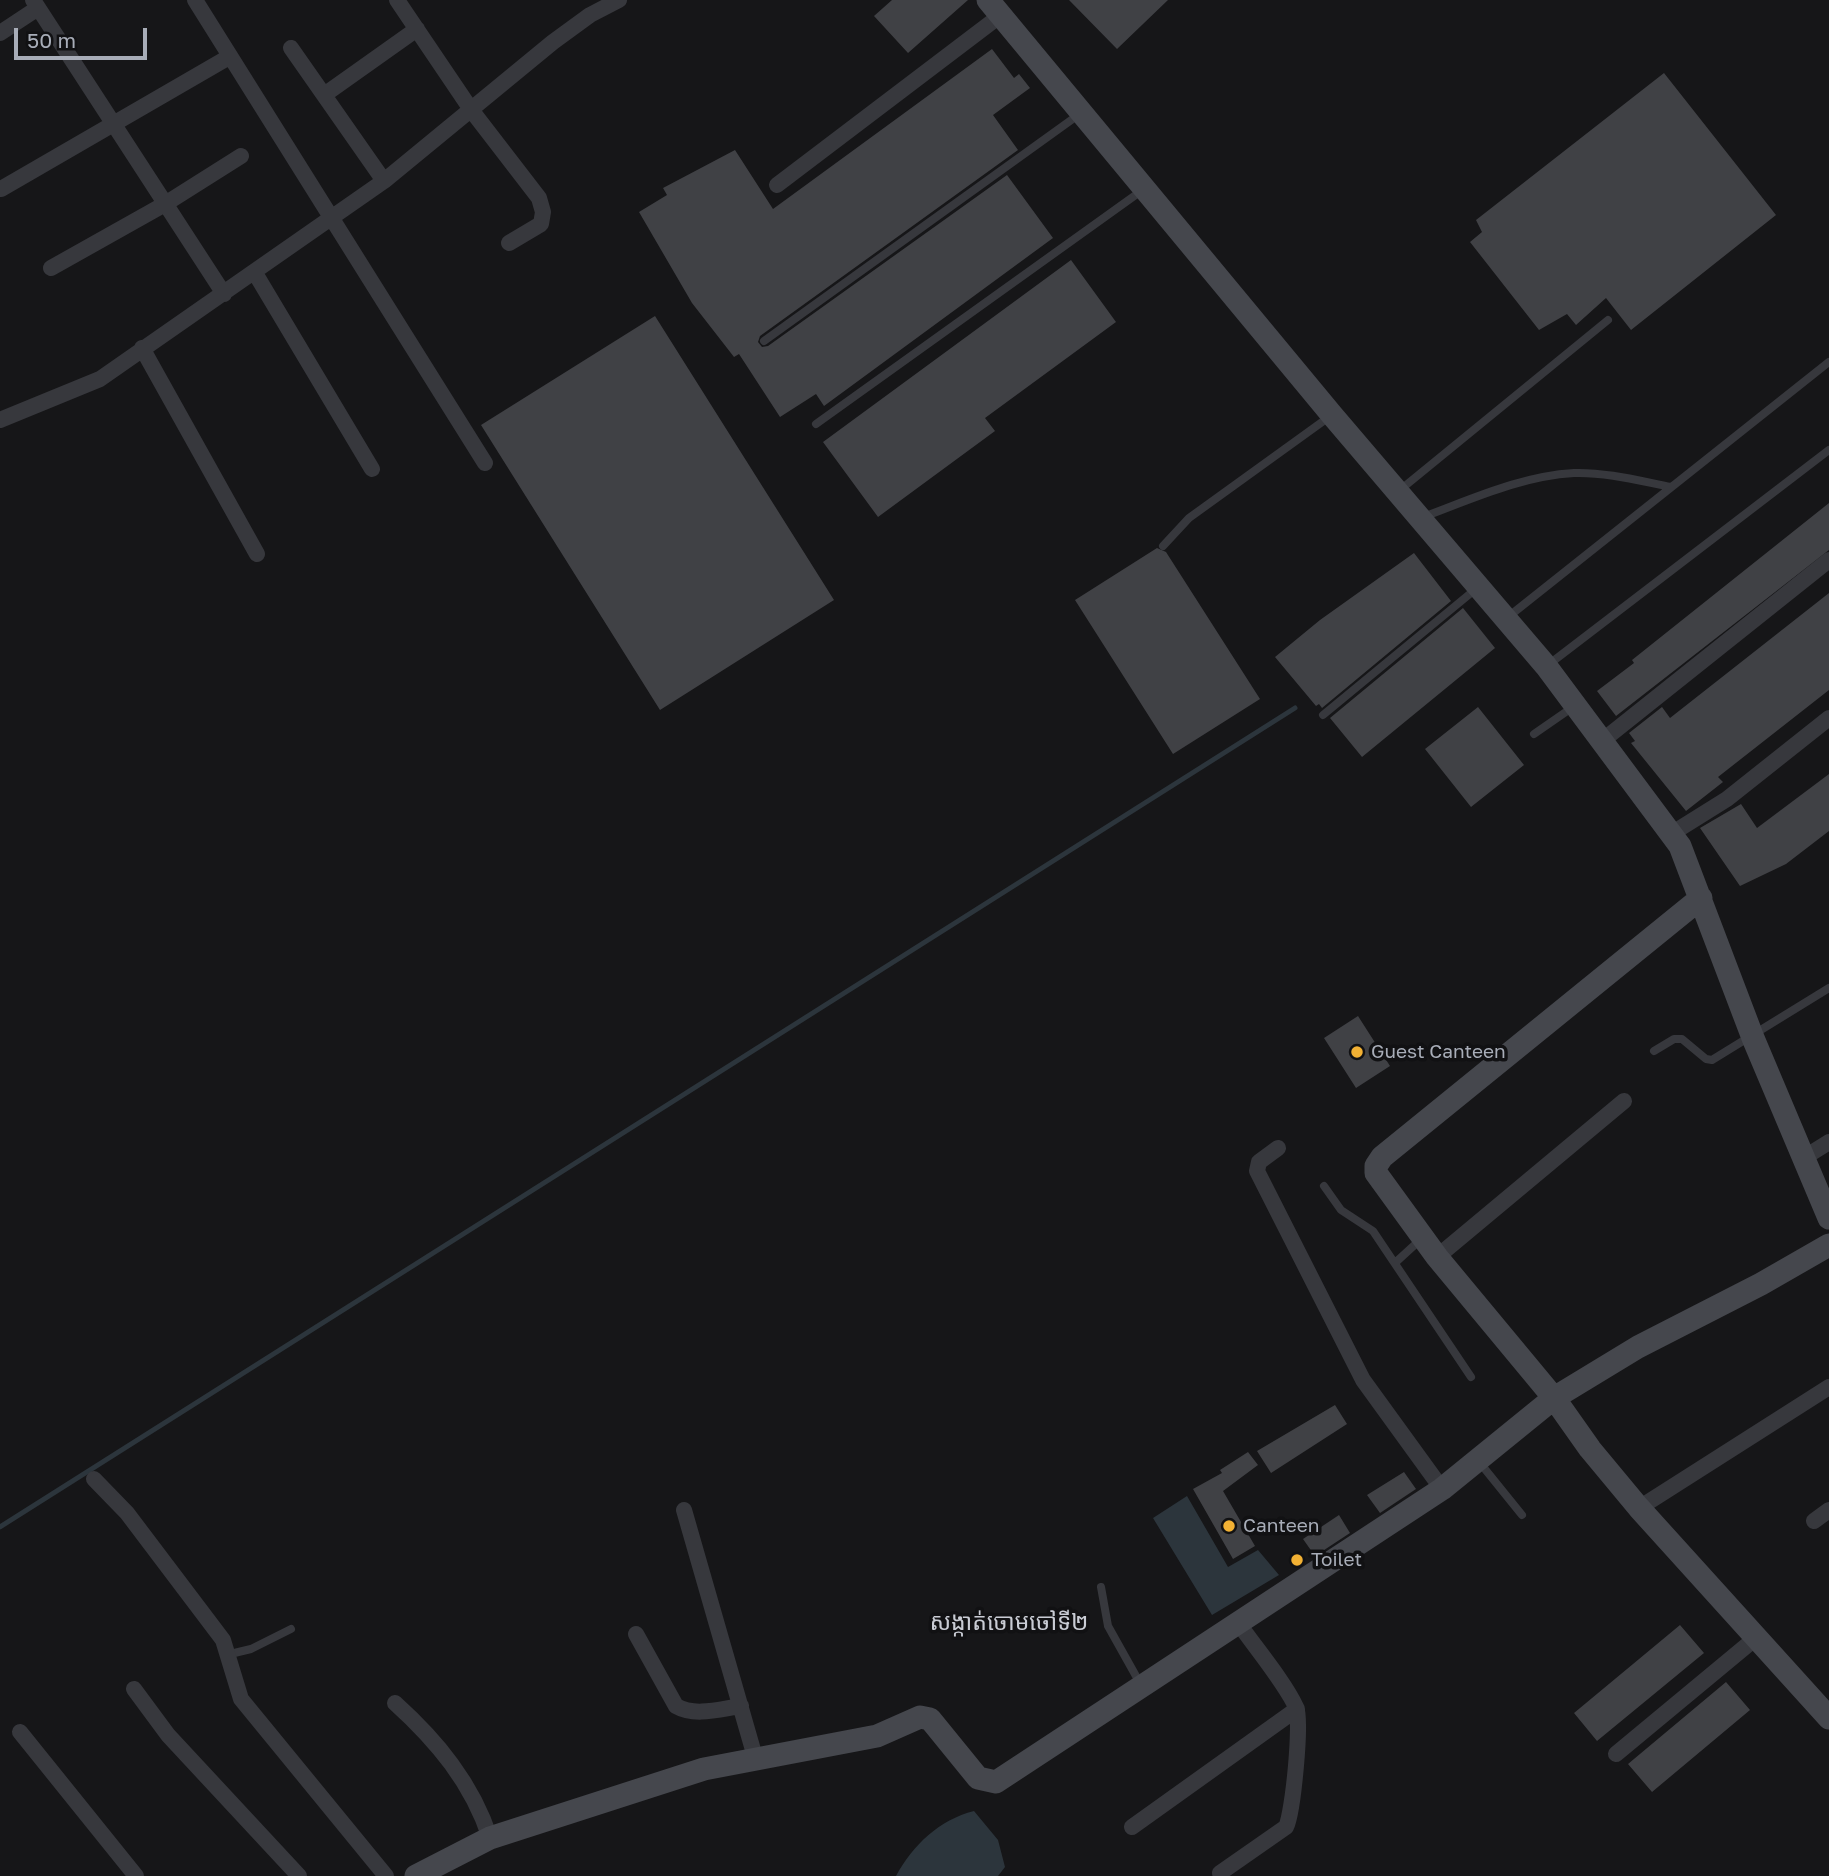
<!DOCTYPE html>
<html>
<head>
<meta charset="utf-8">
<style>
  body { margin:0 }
  #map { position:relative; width:1829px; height:1876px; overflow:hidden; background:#161618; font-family:"Golos Text",sans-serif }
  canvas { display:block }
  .scale { position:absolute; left:14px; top:28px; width:133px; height:32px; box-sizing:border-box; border:4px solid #a8adb8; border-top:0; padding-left:9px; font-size:21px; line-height:24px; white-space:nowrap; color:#a8adb8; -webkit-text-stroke:5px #111113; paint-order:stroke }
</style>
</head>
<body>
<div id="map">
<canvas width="1829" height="1876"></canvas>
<div class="scale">50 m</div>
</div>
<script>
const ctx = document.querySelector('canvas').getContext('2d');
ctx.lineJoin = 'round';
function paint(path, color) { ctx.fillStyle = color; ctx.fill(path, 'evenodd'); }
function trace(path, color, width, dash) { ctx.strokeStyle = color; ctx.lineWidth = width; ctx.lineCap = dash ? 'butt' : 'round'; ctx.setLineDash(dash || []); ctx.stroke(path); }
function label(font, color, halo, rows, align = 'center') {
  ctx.font = font + ' "Golos Text","Noto Sans Khmer",sans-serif'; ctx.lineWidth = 7; ctx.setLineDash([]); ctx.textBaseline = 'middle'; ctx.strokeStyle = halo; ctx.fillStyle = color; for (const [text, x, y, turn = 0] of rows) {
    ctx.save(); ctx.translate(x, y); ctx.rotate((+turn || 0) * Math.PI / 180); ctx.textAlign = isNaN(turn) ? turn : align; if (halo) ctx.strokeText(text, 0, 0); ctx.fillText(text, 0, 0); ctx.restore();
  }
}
const water = new Path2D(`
  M1187,1496L1228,1567L1258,1550L1279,1575L1212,1615L1153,1518Z
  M974,1811L998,1840L1005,1867L998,1876H896C913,1845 939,1820 974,1811Z`);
const stream = new Path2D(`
  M0,1527L1295,708`);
const building = new Path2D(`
  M892,0H968L908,53L874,16Z
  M1069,0H1168L1117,49Z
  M992,49L1014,78L1019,74L1030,88L993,115L1018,150L760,336L758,342L762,347L768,346L1007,175L1053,238L824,406L816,394L780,417L739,354L734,357L692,303L639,212L667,195L663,188L735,150L773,209Z
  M1664,73L1776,215L1631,330L1606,298L1576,325L1567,314L1539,330L1470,242L1482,232L1476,220Z
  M1071,260L1116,322L985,418L995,431L878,517L823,442Z
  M655,316L834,600L660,710L481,425Z
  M1829,503V550L1616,716L1597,691L1634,663L1632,660Z
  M1157,548L1166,552L1260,699L1173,754L1075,600Z
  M1414,553L1451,601L1322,708L1319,704L1316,706L1275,657L1320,620Z
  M1829,593V690L1718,777L1723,782L1686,811L1631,743L1635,741L1629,733L1662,707L1670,718Z
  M1463,608L1495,648L1362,757L1330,718Z
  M1478,707L1524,765L1471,807L1425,749Z
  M1829,774V831L1786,864L1740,886L1700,828L1741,804L1757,828Z
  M1358,1016L1390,1066L1356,1088L1324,1038Z
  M1335,1405L1347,1424L1271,1473L1257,1451Z
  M1248,1452L1258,1465L1223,1491L1255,1546L1233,1559L1193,1489L1222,1473L1220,1470Z
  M1404,1472L1416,1489L1380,1513L1367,1495Z
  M1339,1515L1350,1533L1315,1556L1303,1539Z
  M1680,1625L1704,1653L1597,1741L1574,1713Z
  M1726,1682L1750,1710L1652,1792L1628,1764Z`);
const lane = new Path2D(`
  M764,341L1081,113
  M816,424L1144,189
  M1400,490L1608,320
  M1423,517C1472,499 1521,476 1574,473C1606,472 1640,481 1671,487
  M1163,546L1189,518L1329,417
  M1508,617L1829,362
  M1548,665L1829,450
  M1323,715L1477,588
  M1534,734L1573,707
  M1654,1051L1674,1039H1682L1706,1059L1712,1060L1829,988
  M1324,1186L1341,1210L1373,1231L1471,1377
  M1396,1262L1420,1240
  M1480,1463L1522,1515
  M1101,1587L1108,1626L1141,1685
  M230,1654L251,1649L291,1629`);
const street = new Path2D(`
  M33,0L224,294
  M195,0L485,463
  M397,0L472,111L539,198L543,212L541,224L509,243
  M0,33L38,8
  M291,48L384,181
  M324,95L417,29
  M777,185L1001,15
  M1,189L229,57
  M51,268L165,204L241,156
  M255,273L372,469
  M142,348L257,554
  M0,420L100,379L384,181L553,42L590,15L619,0
  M1602,741L1829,560
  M1671,834L1727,799L1829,718
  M1278,1148L1259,1162L1257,1171L1363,1380L1442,1489
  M1805,1157L1829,1142
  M1437,1257L1624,1101
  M94,1479L127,1513L223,1640L241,1699L386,1876
  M1639,1508L1829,1387
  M684,1510L755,1757
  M1814,1521L1829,1510
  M636,1634L676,1706C695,1717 720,1709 741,1706
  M134,1689L168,1735L299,1876
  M395,1703C437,1741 472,1783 490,1838
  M20,1732L136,1876
  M1616,1754L1757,1637
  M1132,1827L1297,1709
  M1220,1873L1286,1827C1293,1813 1302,1721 1296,1707C1284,1681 1254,1646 1237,1621`);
const secondary = new Path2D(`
  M988,0L1332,415L1546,666L1680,846L1753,1038L1829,1218
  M1701,898L1382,1157L1376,1166V1173L1437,1257L1554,1398L1590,1449L1639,1508L1829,1718
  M416,1876L490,1838L704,1769L877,1736L920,1717L930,1719L978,1778L996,1782L1442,1489L1554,1398L1638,1347L1761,1284L1829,1245`);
const markers = [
  [1357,1052,7,"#f2b134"],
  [1229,1526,7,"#f2b134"],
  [1297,1560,7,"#f2b134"]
];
const poiNames = [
  ["Guest Canteen",1371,1052],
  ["Canteen",1243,1526],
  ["Toilet",1311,1560]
];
const quarterNames = [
  ["សង្កាត់ចោមចៅទី២",1009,1623]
];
paint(water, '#2c353c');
trace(stream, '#2c353c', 5);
paint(building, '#404145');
trace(lane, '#37383d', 8);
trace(street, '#37383d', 16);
trace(secondary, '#45474d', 23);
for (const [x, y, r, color] of markers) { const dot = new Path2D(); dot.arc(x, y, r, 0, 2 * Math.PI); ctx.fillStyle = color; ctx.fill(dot); trace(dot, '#111113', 2.5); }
label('19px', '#a8adb8', '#111113', poiNames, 'left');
label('23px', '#c9ccd4', '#111113', quarterNames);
</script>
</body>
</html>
